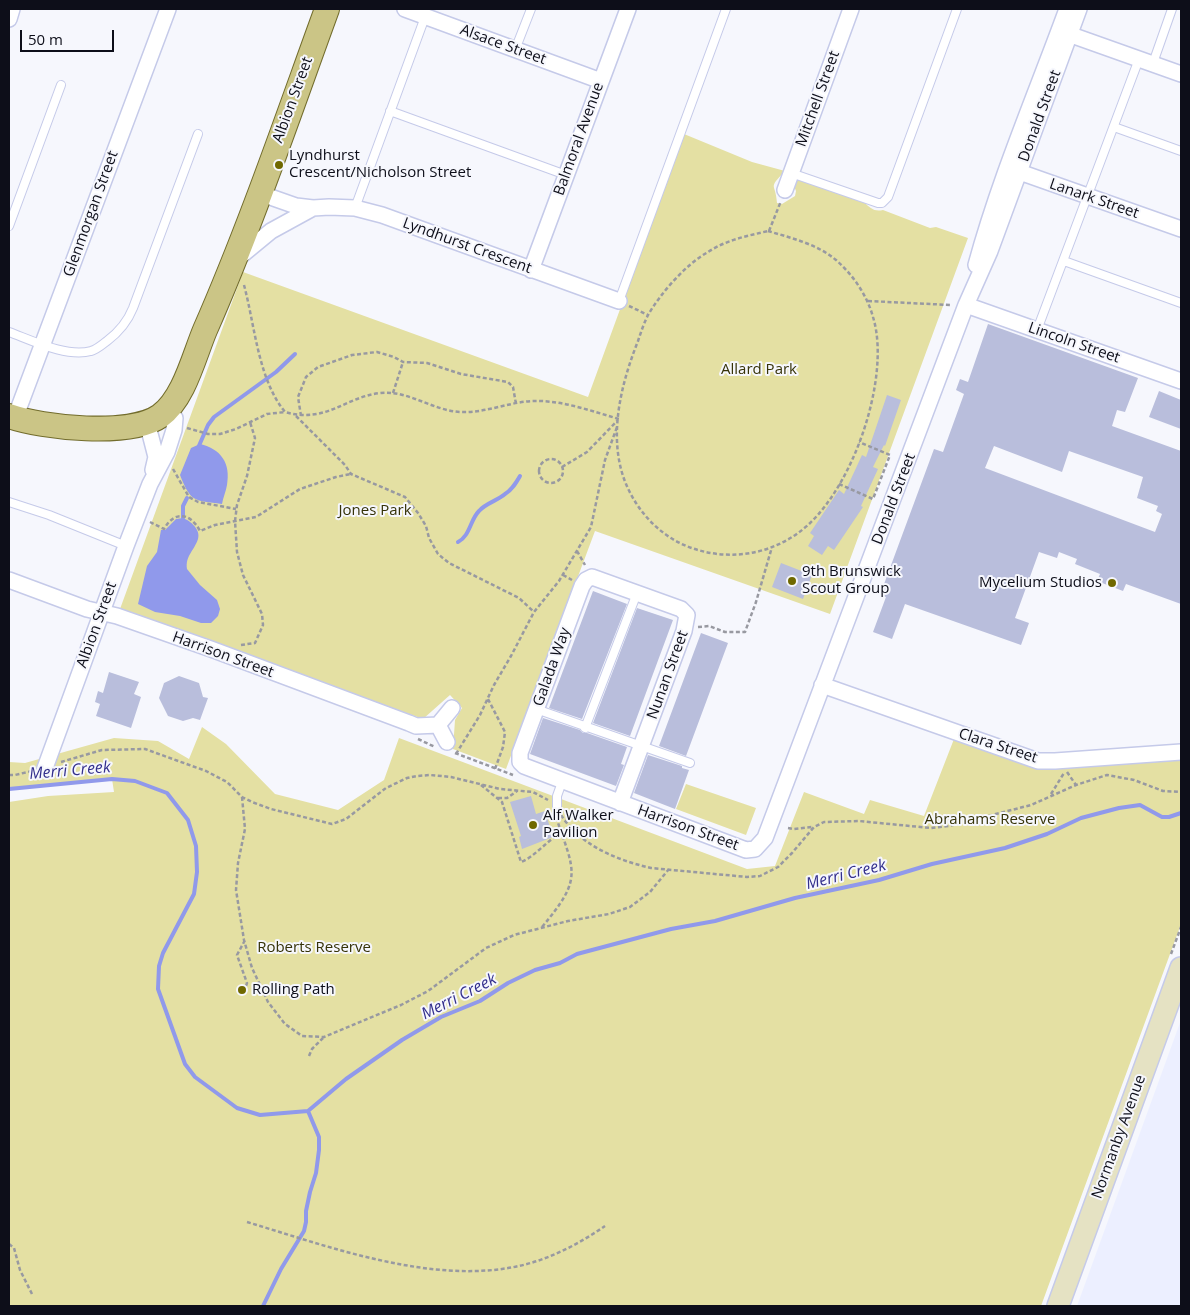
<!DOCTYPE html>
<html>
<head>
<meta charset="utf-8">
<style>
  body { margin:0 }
  #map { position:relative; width:1190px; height:1315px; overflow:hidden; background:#f6f7fd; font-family:"Open Sans",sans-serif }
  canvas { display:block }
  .frame { position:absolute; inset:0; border:10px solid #0d0e19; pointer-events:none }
  .scale { position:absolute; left:20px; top:30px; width:94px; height:22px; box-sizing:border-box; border:2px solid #0d0e19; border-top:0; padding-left:6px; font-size:15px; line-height:18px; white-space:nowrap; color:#0d0e19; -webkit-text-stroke:4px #f6f7fd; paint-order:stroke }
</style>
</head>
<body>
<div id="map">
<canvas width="1190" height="1315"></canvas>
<div class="frame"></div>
<div class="scale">50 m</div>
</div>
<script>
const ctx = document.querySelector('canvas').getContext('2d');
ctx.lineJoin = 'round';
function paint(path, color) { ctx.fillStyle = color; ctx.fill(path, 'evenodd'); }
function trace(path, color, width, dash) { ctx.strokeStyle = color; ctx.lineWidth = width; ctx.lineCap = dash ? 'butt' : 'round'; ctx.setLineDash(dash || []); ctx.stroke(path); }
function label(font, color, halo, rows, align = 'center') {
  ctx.font = font + ' "Open Sans",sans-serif'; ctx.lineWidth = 4; ctx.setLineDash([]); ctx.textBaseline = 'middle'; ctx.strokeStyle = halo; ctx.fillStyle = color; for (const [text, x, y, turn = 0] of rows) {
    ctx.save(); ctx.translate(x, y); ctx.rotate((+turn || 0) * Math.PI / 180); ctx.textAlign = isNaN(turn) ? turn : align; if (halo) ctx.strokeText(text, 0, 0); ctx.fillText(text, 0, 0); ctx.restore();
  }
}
const built = new Path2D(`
  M1181,1020V1306H1077Z`);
const green = new Path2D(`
  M684,134L752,162L785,171C767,190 776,182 777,203L782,204L795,196L796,191L794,186L795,177L864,202C870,208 874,212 883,210L930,228L936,227L968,238L830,614L595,531L506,769L453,749L455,720L462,708L450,695L423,719L120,609L243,272L588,397Z
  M202,727L226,744L275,794L338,810L384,780L399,738L747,869L775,866L804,792L864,814L870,800L924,816L954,739L1023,764L1049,769L1181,759V924L1041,1306H9V802L48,796L114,792L112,779L9,789V762L25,763L114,738L158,741L189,759Z
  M686,784L756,808L746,835L676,809Z`);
const water = new Path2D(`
  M200,444C221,449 231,463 227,485C226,491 223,498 222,504C194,500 191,503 180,475L191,448Z
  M183,518C191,521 201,530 198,539C194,551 185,556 187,569L200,585L217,600L220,609L218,616L211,623H201L180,616L155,612L138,604L147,566L157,552L161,530H165L176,519Z`);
const stream = new Path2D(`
  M198,448L208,425L214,417L276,372L295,354
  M183,518V506L187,498
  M458,542C470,536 470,520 479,511C486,503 497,501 505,494C512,490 516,483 520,476
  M9,789L112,779L135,781L167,793L188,820L196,846L197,872L194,894L163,953L159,966L158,989L185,1064L195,1077L237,1108L260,1115L308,1111L346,1079L402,1040L441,1017L480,1001L508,983L535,970L560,963L577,954L671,929L715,921L795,898L879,880L932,864L1005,848L1047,834L1081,818L1119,808L1140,805L1162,817H1169L1181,813
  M263,1306L281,1269L304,1231L306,1222V1211L310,1192L316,1173L319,1150V1137L308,1111`);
const building = new Path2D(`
  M988,324L1138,378L1125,412L1117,410L1112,426L1181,451V604L1126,584L1123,591L1097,581L1100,574L1075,564L1077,559L1059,552L1057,558L1039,552L1015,618L1029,623L1021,645L905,604L892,639L873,632L886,597L880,595L934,449L943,452L964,394L956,390L960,379L968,382ZM994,446L1062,472L1069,451L1143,477L1137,498L1158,506L1156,511L1162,514L1155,532L985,468Z
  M1159,391L1181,400V429L1149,417Z
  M887,395L901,400L885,446L884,445L873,467L878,469L861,506L863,507L834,550L828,546L822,555L808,546L814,536L810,533L839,490L844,494L862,455L866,457Z
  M781,563L812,575L803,599L772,587Z
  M593,591L627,604L582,719L549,708Z
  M637,608L673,620L630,736L593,723Z
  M701,633L728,643L686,756L659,746Z
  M109,672L139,682L134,694L141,697L131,728L96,716L100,704L95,702L98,691L103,693Z
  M179,676L199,683L203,697L208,698L200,720L193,718L183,721L168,716L159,698L164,683Z
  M543,718L580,730L583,733H587L627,747L621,764L624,765L616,786L530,754Z
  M648,755L682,766V768L689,770L675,809L634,793Z
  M531,796L536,814L545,811L553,837L522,849L519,837L521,836L510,802Z`);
const path = new Path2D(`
  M768,231C791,238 817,244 836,260C853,275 867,295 873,317C892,378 851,496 798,533C769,554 732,560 698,550C665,541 639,515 626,484C607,438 621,384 638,341C641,332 644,323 648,315C661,293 685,265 708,252C726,240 747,236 768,231Z
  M769,231L781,201
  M244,285C255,326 258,379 285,412C326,424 345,397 380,393C409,390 433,411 461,412C486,413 509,402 533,401C562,400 591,411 619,419
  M868,301L951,305
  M629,306L648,315
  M393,393L403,362
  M296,416L345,465L351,474L405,497L418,513L426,526L429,538L438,554L449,563L519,598L534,612
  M301,416L298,397L306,377L318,367L352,355L377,352L394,357L403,362L427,363L461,374L508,382L513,387L516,404
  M187,428L208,434H220L236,429L267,414L285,412
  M539 471a12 12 0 1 1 24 0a12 12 0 1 1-24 0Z
  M562,467L587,452L618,420
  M173,469L189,497L198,502L236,509
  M839,484L873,499L890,455L859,442
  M150,522L164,529C174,511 190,512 200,531L215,525L256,517L300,489L336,477L351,474
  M577,551L585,565
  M563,575L572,580
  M698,627L709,626L725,632H745L756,602L772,547
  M241,645L255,643L263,625L262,614L243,575L237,552L235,521L237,505L247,476L255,438L250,422
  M488,699L505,732L503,747L495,769
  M418,739L435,747
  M455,753L513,775
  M456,754L480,715L494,685L511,656L534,612L559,581L591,527L605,460L617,427
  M61,762L102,750L145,749L206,771L227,782L242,797L252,802L271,809L332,824L346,819L386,788L407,778L417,776L430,775L451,777L500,789L533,792L548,800
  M1067,772L1076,785
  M9,775H15L32,771
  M481,785L502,802L521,862C536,856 546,841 561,833
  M1051,794L1064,773
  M242,797L245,829L238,863L236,890L244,940L252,968L268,1002L285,1024L302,1036L324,1037L401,1005L428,991L486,948L514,935L568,921L609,914L630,907L650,892L669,869
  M498,798H507L517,791
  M561,815C581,846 617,860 651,868L747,877L760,876L778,867L792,853L814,827L824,822L859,821L931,828L949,826L1031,805L1076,785L1107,775L1134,780L1163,791L1181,792
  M788,828L794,829L812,827
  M542,927C583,878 575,873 556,817
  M1171,954L1181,927
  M242,990L245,989L247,983L237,955L244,942
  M309,1056L312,1049L323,1038
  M247,1222C330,1247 432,1285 519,1266C550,1259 579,1244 605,1226
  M9,1244L14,1248L20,1270L33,1296`);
const service = new Path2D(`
  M515,50L531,9
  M1153,63L1172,9
  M390,111L566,175
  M1114,127L1181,151
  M791,173L878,203H882L888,197L957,9
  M355,208L425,17
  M9,226L61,85
  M1064,261L1181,303
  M619,301L726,9
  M1037,330L1139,59
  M9,332C31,340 67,358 91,351C96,350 102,345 107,341C119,332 127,323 133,308L198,134
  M9,502L49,515L126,546
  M536,709L690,763
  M585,728L637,593
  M557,808V796L562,782`);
const minor = new Path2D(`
  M405,9L601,81
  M9,19L12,9
  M1060,31L1181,74
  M1011,169L1181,229
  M785,190L851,9
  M259,193L296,206L313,208L329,207L355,208L382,215L619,301
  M237,259L271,231L313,208
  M976,265C1000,177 1036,94 1067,9
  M531,270L628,9
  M966,305L1181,381
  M15,418L168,9
  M147,422L156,457L153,470
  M9,580L87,609L117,616L211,649L409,723L416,726L438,725L447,742
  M822,685L1038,761H1055L1181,752
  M438,725L452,708
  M45,768L126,546L150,484L167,452L174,430L175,418
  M620,803L684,631L687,615L681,609L592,577L586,580L582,586L520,753V762L524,766L746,850L755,849L765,838L966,305L990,251L1079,9`);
const secondary = new Path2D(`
  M1058,1306L1181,968`);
const primary = new Path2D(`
  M9,416C43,428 130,437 160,416C184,399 194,356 205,330C251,225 288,116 327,9`);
const markers = [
  [279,165,5,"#6f6800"],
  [792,581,5,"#6f6800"],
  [1112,583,5,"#6f6800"],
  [533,825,5,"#6f6800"],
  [242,990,5,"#6f6800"]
];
const streetNames = [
  ["Alsace Street",503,45,20],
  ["Mitchell Street",818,99,-70],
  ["Albion Street",293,100,-70],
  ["Donald Street",1040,116,-70],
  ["Balmoral Avenue",579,139,-70],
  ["Lanark Street",1094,199,19],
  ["Glenmorgan Street",91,214,-70],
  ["Lyndhurst Crescent",467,246,20],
  ["Lincoln Street",1074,343,19],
  ["Donald Street",894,499,-69],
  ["Albion Street",97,625,-70],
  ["Harrison Street",223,655,20],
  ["Galada Way",552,667,-70],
  ["Nunan Street",668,675,-70],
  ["Clara Street",998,746,18],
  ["Harrison Street",688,828,20],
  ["Normanby Avenue",1119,1137,-70]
];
const poiNames = [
  ["Lyndhurst",289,156],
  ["Crescent/Nicholson Street",289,173],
  ["9th Brunswick",802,572],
  ["Scout Group",802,589],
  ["Mycelium Studios",1102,583,"right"],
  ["Alf Walker",543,816],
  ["Pavilion",543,833],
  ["Rolling Path",252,990]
];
const parkNames = [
  ["Allard Park",759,370],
  ["Jones Park",375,511],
  ["Abrahams Reserve",990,820],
  ["Roberts Reserve",314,948]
];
const waterNames = [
  ["Merri Creek",70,771,-5],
  ["Merri Creek",846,875,-14],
  ["Merri Creek",459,997,-27]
];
paint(built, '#ecefff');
paint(green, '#e4e0a3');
paint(water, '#9099eb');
trace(stream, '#9099eb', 4);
paint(building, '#b9bedc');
trace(service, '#c5cae9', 10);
trace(minor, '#c5cae9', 18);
trace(secondary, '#c5cae9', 24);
trace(primary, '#726c2c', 26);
trace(path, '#9899a1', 2.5, [4, 2.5]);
trace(service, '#fff', 8);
trace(minor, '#fff', 15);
trace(secondary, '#e5e2c3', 21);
trace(primary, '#cbc586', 24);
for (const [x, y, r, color] of markers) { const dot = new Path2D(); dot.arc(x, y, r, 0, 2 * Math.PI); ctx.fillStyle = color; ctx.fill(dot); trace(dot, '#f6f7fd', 2); }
label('15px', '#0d0e19', '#f6f7fd', streetNames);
label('15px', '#0d0e19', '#f6f7fd', poiNames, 'left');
label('15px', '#363308', '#f6f7fd', parkNames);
label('italic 16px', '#332f8c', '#f6f7fd', waterNames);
</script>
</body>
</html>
